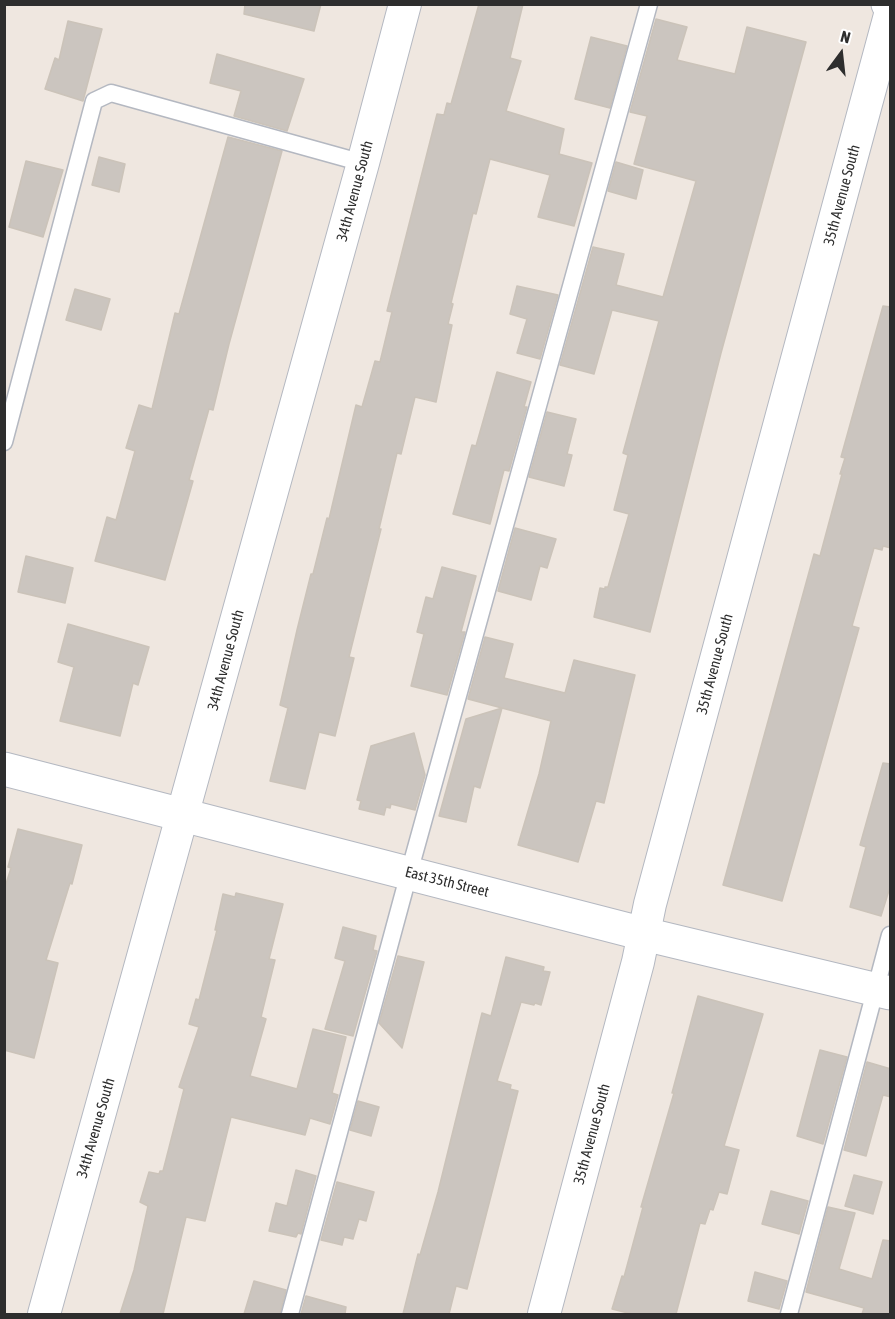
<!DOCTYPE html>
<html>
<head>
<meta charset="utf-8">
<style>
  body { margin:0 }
  #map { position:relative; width:895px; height:1319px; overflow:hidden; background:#efe7e0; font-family:"Asap Condensed",sans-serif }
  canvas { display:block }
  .frame { position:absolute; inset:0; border:6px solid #2e2e2e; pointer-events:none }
  .north { position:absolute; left:811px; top:24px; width:60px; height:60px; -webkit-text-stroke:4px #fff; paint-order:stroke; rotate:15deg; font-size:16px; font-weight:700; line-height:24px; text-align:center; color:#2e2e2e }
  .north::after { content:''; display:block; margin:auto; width:21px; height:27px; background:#2e2e2e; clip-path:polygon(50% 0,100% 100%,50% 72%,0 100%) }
</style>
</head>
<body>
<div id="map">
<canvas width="895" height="1319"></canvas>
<div class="frame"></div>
<div class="north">N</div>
</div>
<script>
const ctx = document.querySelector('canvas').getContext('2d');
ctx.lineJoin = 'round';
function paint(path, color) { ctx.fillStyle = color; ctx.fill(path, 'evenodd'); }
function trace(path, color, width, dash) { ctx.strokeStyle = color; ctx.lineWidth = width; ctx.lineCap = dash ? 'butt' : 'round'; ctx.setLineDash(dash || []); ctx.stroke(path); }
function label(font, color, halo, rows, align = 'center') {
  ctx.font = font + ' "Asap Condensed",sans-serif'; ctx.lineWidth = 6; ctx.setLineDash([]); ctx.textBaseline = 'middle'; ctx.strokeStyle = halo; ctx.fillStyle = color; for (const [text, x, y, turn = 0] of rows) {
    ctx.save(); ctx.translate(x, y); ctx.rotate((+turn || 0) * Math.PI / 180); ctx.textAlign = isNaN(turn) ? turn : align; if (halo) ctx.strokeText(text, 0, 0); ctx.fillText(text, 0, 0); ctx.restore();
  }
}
const building = new Path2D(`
  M245,4H321L314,31L244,14Z
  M479,4H523L510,58L521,61L506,111L564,129L559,154L592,163L574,226L538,217L550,175L490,159L476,214L473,213L451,303L453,304L448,324L452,325L436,402L415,397L401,454L397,453L379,529H381L349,657L354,658L335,736L319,732L305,789L270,781L288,708L280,705L297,630L311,574H313L327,518L329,519L356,405L362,407L375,361L380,362L392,312L387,311L437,114L444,115L447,103L451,104Z
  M656,19L687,27L677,60L735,74L747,27L806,42L721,353L650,632L594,617L600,588L605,589V587H608L629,514L614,510L628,455L623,453L659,321L612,310L594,374L560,365L593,247L624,254L616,285L663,297L696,181L634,164L647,116L630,112Z
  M68,21L102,29L83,101L45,89L55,58L59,60Z
  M591,37L627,46L610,108L575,99Z
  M217,54L304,79L287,131L234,116L241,91L210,83Z
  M228,137L282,151L229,344L213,410L209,409L189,480L193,481L165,580L95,561L107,517L116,520L135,451L126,448L139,405L152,409L175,313L179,314Z
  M99,157L125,164L119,192L92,185Z
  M26,161L63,170L43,237L9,227Z
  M616,162L643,170L636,199L608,191Z
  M517,286L558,295L540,359L517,353L527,319L510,314Z
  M75,289L110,299L101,330L66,320Z
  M883,306L891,307V548L883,546L882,550L874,548L852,626L859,628L782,901L723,885L814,554L820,556L842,474H840L845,458L841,457Z
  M497,372L531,382L524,407H527L509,471L504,470L490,524L453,514L472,445L476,446Z
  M547,412L576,419L567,454L572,455L564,486L529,477Z
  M515,528L556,539L547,568L540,566L531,600L498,591Z
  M26,556L73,568L65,603L18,592Z
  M442,567L476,576L461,632H465L447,695L411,686L424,634L417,632L426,597L433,599Z
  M68,624L149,647L138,685L133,683L120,736L60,721L74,667L58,662Z
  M485,637L513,644L504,678L565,693L574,660L635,675L604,803L596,801L578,862L518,845L539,774L551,721L468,699Z
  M502,708L480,788L474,786L466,822L439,816L466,719Z
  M414,733L425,775L415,810L391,804L390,808L386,807L384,815L359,809L361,801L357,800L371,746Z
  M883,763L891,764V884L881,916L850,907L866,847L860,845Z
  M18,829L82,845L72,884L70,883L46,960L58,963L34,1058L4,1050V890L11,868L8,867Z
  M236,893L283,904L269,959L275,960L261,1017L266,1019L250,1076L297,1089L313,1029L346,1037L332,1093L338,1095L330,1124L310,1118L305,1135L231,1117L205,1221L186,1217L163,1314H120L134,1270L148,1206L140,1202L149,1172L159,1174L160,1171H163L184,1089L179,1087L199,1027L189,1024L196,999L199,1000L217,930H215L223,894L235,897Z
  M343,927L376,936L373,950L377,951L353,1036L325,1029L345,961L335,958Z
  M398,956L424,962L402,1048L379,1023Z
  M506,957L544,967L543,971L550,972L541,1005L535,1003L534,1005L521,1002L497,1081L511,1085L510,1089L518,1091L467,1289L456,1286L449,1314H403L418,1254L420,1255L438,1192L482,1013L491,1016Z
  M698,996L763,1014L724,1146L739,1150L727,1194L719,1192L713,1210L710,1209L705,1224L700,1223L676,1314H632L612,1309L622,1276L624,1277L643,1207H641L674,1093H672Z
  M820,1050L847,1057L823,1144L797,1136Z
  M867,1062L891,1069V1097L883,1095L866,1156L844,1150Z
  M358,1101L379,1107L371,1136L350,1130Z
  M296,1170L316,1176L301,1234L298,1233L296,1237L269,1231L276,1203L287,1206Z
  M854,1175L882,1182L873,1214L845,1206Z
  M337,1182L374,1192L366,1221L359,1219L353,1239L344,1237L342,1245L321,1240Z
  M771,1191L808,1201L799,1234L762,1224Z
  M828,1207L855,1213L839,1269L872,1279L883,1240L891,1241V1314H862L864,1308L806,1292Z
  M755,1272L787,1281L779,1309L748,1301Z
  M254,1281L286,1290L280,1314H244Z
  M306,1296L346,1307L345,1314H301Z`);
const service = new Path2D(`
  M4,442L94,101L111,93L363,163
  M290,1314L409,873L649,4
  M789,1314L890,935`);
const minor = new Path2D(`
  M44,1314L363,163L405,4
  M544,1314L638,962L650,904L890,15`);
const tertiary = new Path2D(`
  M888,4L890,5
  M4,769L644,934L890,993`);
const streetNames = [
  ["34th Avenue South",355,191,-75],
  ["35th Avenue South",842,195,-75],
  ["34th Avenue South",226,660,-75],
  ["35th Avenue South",715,664,-75],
  ["East 35th Street",447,882,14],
  ["34th Avenue South",96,1128,-74],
  ["35th Avenue South",592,1134,-75]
];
paint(building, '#cbc5bf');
trace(building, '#cbc3b9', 1.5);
trace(service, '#b4b8c1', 19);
trace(minor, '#b4b8c1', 34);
trace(tertiary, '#b4b8c1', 35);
trace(service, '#fff', 16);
trace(minor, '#fff', 32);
trace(tertiary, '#fff', 33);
label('15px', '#2e2e2e', '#fff', streetNames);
</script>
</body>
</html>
